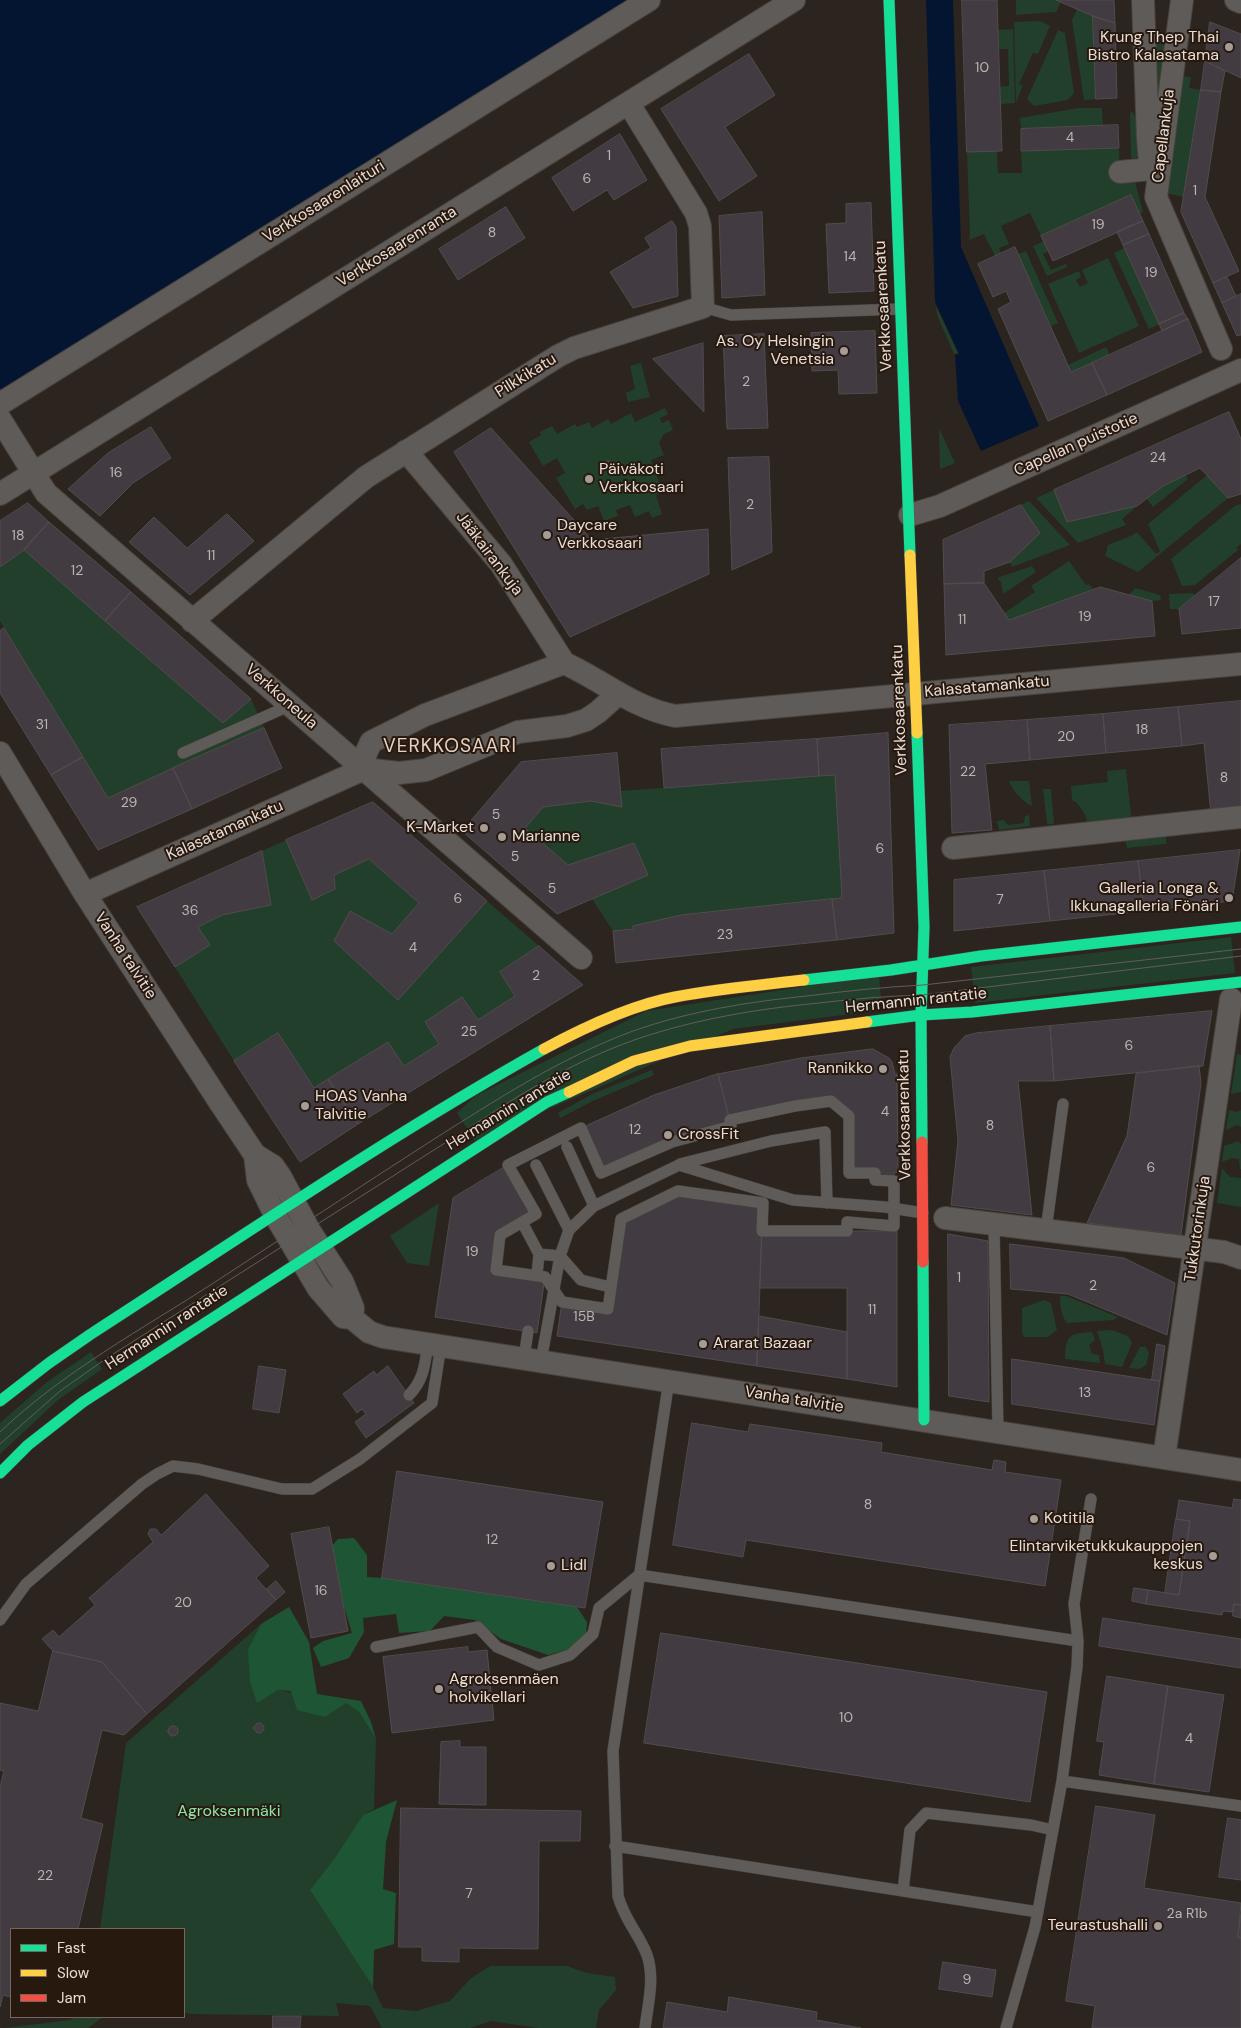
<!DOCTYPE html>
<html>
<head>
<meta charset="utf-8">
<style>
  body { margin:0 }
  #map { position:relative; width:1241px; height:2028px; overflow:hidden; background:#2c241e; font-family:"DM Sans",sans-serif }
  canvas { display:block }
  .legend { position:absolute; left:10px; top:1928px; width:175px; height:90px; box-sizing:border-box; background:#28190f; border:1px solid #75675f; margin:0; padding:6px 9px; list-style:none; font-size:15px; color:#e8ddd6 }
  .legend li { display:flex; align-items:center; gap:10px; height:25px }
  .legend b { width:25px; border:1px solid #75675f }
</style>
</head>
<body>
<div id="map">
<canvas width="1241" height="2028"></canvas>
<ul class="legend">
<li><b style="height:6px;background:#16e098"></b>Fast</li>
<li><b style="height:6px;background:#ffcf43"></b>Slow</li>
<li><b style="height:6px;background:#f24e42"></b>Jam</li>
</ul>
</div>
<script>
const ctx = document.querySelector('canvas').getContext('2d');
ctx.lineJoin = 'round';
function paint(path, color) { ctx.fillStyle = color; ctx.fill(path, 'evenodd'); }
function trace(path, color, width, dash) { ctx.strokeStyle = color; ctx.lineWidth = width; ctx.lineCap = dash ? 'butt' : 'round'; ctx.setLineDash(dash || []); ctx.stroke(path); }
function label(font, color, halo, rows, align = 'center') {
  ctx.font = font + ' "DM Sans",sans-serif'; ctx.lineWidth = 4; ctx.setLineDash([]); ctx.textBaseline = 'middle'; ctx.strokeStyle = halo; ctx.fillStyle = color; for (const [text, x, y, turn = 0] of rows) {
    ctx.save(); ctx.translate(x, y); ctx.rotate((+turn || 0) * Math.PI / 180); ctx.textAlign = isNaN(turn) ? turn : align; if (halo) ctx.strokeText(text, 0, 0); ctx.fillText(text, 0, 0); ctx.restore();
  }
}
const green = new Path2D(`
  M1016,0H1056L1061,2L1056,12L1016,15Z
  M1077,9L1093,16L1096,99L1084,100L1072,20Z
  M1040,21L1050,26L1038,54L1033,53L1019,84L1023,86L1016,102L1014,22Z
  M1013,29L1015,103L1001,104L1000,87L1009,86L1008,49H999L998,30Z
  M1058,30L1065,33L1074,93L1068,100L1034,106L1027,99Z
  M1154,41L1168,47L1159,136Z
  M1182,76L1191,77L1189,88L1201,90L1184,197L1166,193Z
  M1079,108H1102L1103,126L1021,129L1020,118Z
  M1133,112L1145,142L1139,156L1133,159L1131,158L1130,113Z
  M1119,148L1120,179L1135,182L1143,212L1140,214L1131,195L1041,236L1030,213L1001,226L1009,244L999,248L1001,253L995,256L984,234L969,240L970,233L967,152L997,151L998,173H1022L1021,151Z
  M1044,241L1048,251L1043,254L1051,270L1066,264L1067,267L1047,276L1033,246Z
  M1124,248L1159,324L1149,329L1114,253Z
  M1026,251L1058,323L1051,326L1018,254Z
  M1108,258L1139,326L1079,353L1048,284L1079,271L1081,277L1076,280L1080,287L1088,283L1082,270Z
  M936,306L958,353L954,354L937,315Z
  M1106,347L1110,355L1071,372L1068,365Z
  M641,363L650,397L628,402L626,393L635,389L630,366Z
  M665,408L668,414L660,418L662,423L669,420L673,430L664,434L659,443L664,455L651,460L663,492L656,495L662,514L652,518L649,511L635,517L630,505L616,510L618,516L604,521L598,506L587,510L583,504L575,509L556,478L565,473L557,458L543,466L529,442L541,435L540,432L552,426L557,434L575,424L577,427L589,422L592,428L608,419L611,424L631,413L635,422Z
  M939,428L955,463L940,469Z
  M1185,475L1188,479L1153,507L1147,499L1163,486Z
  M1207,475L1228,498L1138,572L1105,556L1108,545L1133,535L1137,532L1156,554L1160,551L1148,524Z
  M1054,490L1068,522L1137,506L1122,519L1126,525L1078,543L1036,498Z
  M1029,501L1070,545L1012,567L1010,562L1039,533L1021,505Z
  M1241,504V544L1236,548L1238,550L1195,585L1182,586L1171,559L1235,506Z
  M24,550L223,723L251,699L264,728L108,798L0,621V567Z
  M1069,561L1086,585L1089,584L1093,589L1009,620L1004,613L1035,592L1031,586Z
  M1032,566L1036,572L1003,594L1001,582L997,578Z
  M1135,588L1160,595L1161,600L1152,601L1129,595Z
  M1193,593L1195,596L1179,609H1170L1169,594Z
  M1126,769L1132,824L1089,829C1088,819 1081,804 1072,800L1071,786L1108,782L1107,771Z
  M835,775L842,898L613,931L592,899L648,875L634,843L568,865L525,828L543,807L591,801L622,806L621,791Z
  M1009,781H1029L1032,806C1022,801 1013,791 1009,781Z
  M1043,789H1051L1054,824H1047Z
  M1029,815L1030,826L999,830L997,821L1004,820L1008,825L1024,823L1025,816Z
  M1166,837V844L1127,848L1126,841Z
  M286,840L312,900L335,889L334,875L369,859L419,903L392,934L350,911L334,941L398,1000L487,901L539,946L500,972L515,996L478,1020L462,997L425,1022L439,1044L404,1066L388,1042L314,1088L278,1033L234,1061L175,967L210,945L198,927L222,915L271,905L262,851Z
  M1231,937L1235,973L975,1003L971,967Z
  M879,975L882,1010L733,1029L475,1141L457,1113L475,1096L646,1011Z
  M1237,1054L1241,1055V1092L1231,1094Z
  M652,1070L654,1075L595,1100L560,1118L558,1113L592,1094Z
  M1229,1110L1236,1112L1241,1110V1127L1237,1125L1226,1130Z
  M1238,1141L1241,1144V1169H1240L1239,1159L1232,1158L1222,1162L1224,1146Z
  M1222,1168L1230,1177L1241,1178V1207L1217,1203Z
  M439,1203L429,1266L407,1263L390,1236Z
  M1060,1296H1066L1118,1317L1113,1320L1067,1323C1061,1315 1060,1306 1060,1296Z
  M1044,1300L1051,1303L1057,1330L1048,1337H1024L1022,1332V1308Z
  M1112,1330L1128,1336L1132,1343L1122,1367L1105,1364L1103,1350L1097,1331Z
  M1092,1332L1095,1340L1089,1345L1092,1354L1099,1355L1100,1363L1065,1359C1066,1334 1069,1334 1092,1332Z
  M1140,1347H1146L1149,1353L1146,1365L1140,1369L1129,1368Z
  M91,1352L102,1369L58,1400L0,1454V1423L47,1382Z
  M261,1624L248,1649L257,1702L278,1690L346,1703L359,1712L376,1739L374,1809L363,1815L334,1859L310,1890L373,1987L383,2008L416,2011L450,2001L470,1979L490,1966H567L587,1973L615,1977L616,1990L599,2010L596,2028H538L491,2021L470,2028H382L370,2006L336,2003L339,2016L190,2014L184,2012V1929H100L126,1743Z
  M75,2017H103L88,2028H4L71,2020Z`);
const forest = new Path2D(`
  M354,1538L367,1555V1577L382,1578L577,1607L587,1622L586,1634L567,1650L548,1655L501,1639L475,1620L444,1616L430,1631L399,1633L396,1614L363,1618L364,1632L349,1658L321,1667L313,1648L323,1641L352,1633L343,1603L332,1546L338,1539Z
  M289,1607L309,1642L317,1694L361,1701L371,1722L376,1739L359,1712L346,1703L325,1717L297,1710L291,1691L278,1690L257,1703L250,1681L248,1649L261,1624Z
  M397,1800L386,1842L383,1889L396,1893L394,1944L374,1950L373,1987L310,1890L334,1859L363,1815Z`);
const water = new Path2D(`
  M0,0H631L1,391L0,388Z
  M926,0H953L961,247L1039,426L981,451L958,401L955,355L959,354L935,302Z`);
const building = new Path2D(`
  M962,0H997L1002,151L967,152Z
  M1056,0H1114L1115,23L1093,16Z
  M1093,16L1115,23L1117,98L1096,99Z
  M1210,22L1241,34V78L1205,61Z
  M749,54L775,95L725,127L757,176L719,201L661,109Z
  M1205,61L1225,71L1221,92L1201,90Z
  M1201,90L1221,92L1205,197L1239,271L1213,283L1181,212Z
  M1118,125L1119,148L1021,151V129Z
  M620,134L647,180L614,200L607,190L573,211L552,178Z
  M1131,195L1143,221L1053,261L1041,236Z
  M871,203L874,291L829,293L826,224L846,223V204Z
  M506,207L525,238L458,280L439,249Z
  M762,212L765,295L722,298L719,216Z
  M672,221L676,227L678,296L633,308L610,272L651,248L645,238Z
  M1143,221L1149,234L1123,245L1117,232Z
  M1149,234L1184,313L1159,324L1123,245Z
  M1015,247L1071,372L1092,363L1107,395L1048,421L998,309L1011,302L1006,291L993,297L978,264Z
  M1227,277L1236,296L1222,303L1213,283Z
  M1241,294V335L1237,336L1222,303Z
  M1184,313L1188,319L1162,331L1159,324Z
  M1188,319L1202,352L1107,395L1092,363Z
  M875,331L877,393L839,394L838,370L812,371L811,333Z
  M764,334L768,428L727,429L723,336Z
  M703,343L704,412L653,359Z
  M1229,412L1241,439V494L1228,498L1200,468L1163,486L1137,506L1067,522L1054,490Z
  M151,427L171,458L133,483L100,516L68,489L108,453Z
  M491,428L592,540L708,529L709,574L570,637L454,452Z
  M769,457L772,552L732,570L728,458Z
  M609,461L610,465L602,469L600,465Z
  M28,503L49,522L24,550L0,567V521Z
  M1021,505L1040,533L1010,562L984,571V583L944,584L943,540Z
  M227,514L254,541L190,595L129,542L154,517L187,548Z
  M49,522L131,592L105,621L24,550Z
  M1241,558V628L1182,634L1179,609Z
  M984,583L1009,620L1100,587L1152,601L1155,636L946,655L944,584Z
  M131,592L251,699L223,723L105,621Z
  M4,628L83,757L51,775L0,693V631Z
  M1241,701V811L1211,814L1204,743L1182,746L1178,707Z
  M1178,707L1182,746L1106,753L1103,714Z
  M1103,714L1106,753L1030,760L1027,720Z
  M1027,720L1030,760L985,764L992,830L952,833L949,725Z
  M264,728L282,768L192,809L173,768Z
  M888,733L894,933L837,940L832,899L842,898L835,775L819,776L817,739Z
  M817,739L819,776L664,788L661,749Z
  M617,753L622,807L591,801L543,807L525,828L568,865L634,843L648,875L557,914L462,831L521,762Z
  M83,757L108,798L173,768L192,809L98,850L51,775Z
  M373,802L487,901L398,1000L334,941L350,911L392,934L419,903L369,859L334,875L335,889L312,900L286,840Z
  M1240,850L1232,901L1144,911L1138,861Z
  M262,851L271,905L222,915L198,927L210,945L175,967L137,907Z
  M1138,861L1144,911L1050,921L1044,871Z
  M1044,871L1050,921L954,931V880Z
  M832,899L837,940L616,963L613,931L633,929V926L681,915Z
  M539,946L583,985L358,1124L328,1079L388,1042L404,1066L439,1044L425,1022L462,997L478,1020L515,996L500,972Z
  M1212,1011L1203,1066L1054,1081L1050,1026Z
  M1050,1026L1054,1081H1018L1032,1215L951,1205L958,1141L950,1057L954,1048L965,1036L976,1033Z
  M278,1033L314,1088L328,1079L358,1124L300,1162L234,1061Z
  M873,1049L889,1058L892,1062L895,1074H897L898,1172L894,1173V1177L875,1180L849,1173V1116L831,1101L730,1120L718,1074L801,1058Z
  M1199,1066L1201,1083L1181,1235L1087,1223L1127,1136L1136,1074Z
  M718,1074L731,1126L601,1173L581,1128L654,1095Z
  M508,1165L536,1214L500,1235L496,1270L545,1277L537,1333L435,1317L453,1198Z
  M678,1191L763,1203L757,1366L557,1336L562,1302L608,1309L621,1219Z
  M762,1231H897V1387L847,1379V1288H760Z
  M948,1234L988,1241L989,1402L949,1396Z
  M1010,1244L1124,1258L1175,1283L1167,1335L1068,1294L1011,1289Z
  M759,1316L847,1332V1379L757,1366Z
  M1157,1344L1165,1346L1160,1381L1152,1380Z
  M1012,1359L1160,1381L1154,1425L1012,1404Z
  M259,1366L286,1370L279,1413L253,1409Z
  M388,1366L414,1403L366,1438L355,1422L366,1414L362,1409L357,1413L343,1394L374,1371L376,1375Z
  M692,1423L748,1432L750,1424L882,1443L881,1452L992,1470L994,1460L1006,1462L1005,1472L1061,1480L1045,1586L746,1540L743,1557L673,1545Z
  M397,1471L603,1502L585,1608L382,1578Z
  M206,1494L269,1566L256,1578L276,1600L147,1714L102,1662L53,1651L42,1639L53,1630L59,1637L95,1605L89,1598L153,1542L148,1534L150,1529H156L161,1535Z
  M1234,1499L1241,1500V1605L1234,1604L1233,1612L1223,1611L1222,1615L1146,1604L1148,1590L1179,1595L1190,1521L1176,1519L1179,1500L1232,1508Z
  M1176,1519L1190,1521L1179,1595L1165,1593Z
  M329,1527L348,1631L311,1638L291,1534Z
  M276,1581L285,1592L276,1600L267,1589Z
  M1134,1588L1148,1590L1146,1604L1132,1601Z
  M1234,1604L1241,1605V1618L1233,1616Z
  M1103,1618L1241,1639V1668L1099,1646Z
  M661,1633L1047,1692L1030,1802L644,1743Z
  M468,1647V1652L487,1650L494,1720L392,1733L383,1657Z
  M53,1651L102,1662L147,1714L124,1735L102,1730L81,1818L103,1824L78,1929H11V1997L3,1995L0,2007V1787L4,1771L0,1770V1703L38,1711Z
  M1107,1676L1168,1686L1154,1784L1099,1775L1104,1742L1097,1741Z
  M1168,1686L1224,1695L1209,1792L1154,1784Z
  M254 1728a5 5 0 1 1 10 0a5 5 0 1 1-10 0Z
  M168 1731a5 5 0 1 1 10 0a5 5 0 1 1-10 0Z
  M460,1741V1747H486V1805L439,1804L441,1742Z
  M1096,1806L1155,1815L1144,1888L1241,1903L1238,1937L1241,1938V2028H1092L1095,2006L1066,2001Z
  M401,1808L581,1811L580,1841H539L538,1949L459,1948V1962L422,1961V1947H399Z
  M1228,1818L1241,1820V1880L1219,1877Z
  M1241,1914V1938L1238,1937Z
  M943,1962L996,1970L992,1997L939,1989Z
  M729,1997L817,2012L816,2020L861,2028H663L667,2002L727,2012Z
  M273,2016H301L300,2028H273Z`);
const lane = new Path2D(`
  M703,307L731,315L900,309
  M183,753L291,705
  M831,1101L849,1116V1173H875V1180L894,1181V1226L847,1222V1231H762L763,1203L678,1191L621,1219L608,1309L562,1302L545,1277L496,1270L500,1235L536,1214L508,1165L581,1128L601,1173L672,1142L731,1126L730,1120L795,1106Z
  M567,1147L594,1206
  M680,1164L771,1141L825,1132L827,1203
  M536,1165L569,1230
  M522,1222L539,1254
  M994,1224L998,1432
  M1046,1230L1063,1104
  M537,1275L539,1254L560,1256L581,1280L610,1287
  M524,1358L528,1331
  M541,1361L560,1256L569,1230L594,1206L679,1165L793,1200L885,1207L923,1213
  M409,1395C424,1380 425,1364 428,1343
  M1091,1499L1074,1604L1078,1641L1077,1667L1062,1781L1241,1806
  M0,1620L26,1584L142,1484L157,1474L173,1466L198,1469L282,1489H312L360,1459L432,1403L441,1345
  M376,1647L478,1627L497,1647L539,1665L570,1655L593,1634L599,1608L639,1575L1078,1641
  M615,1846L1038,1912
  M903,1891L910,1830L926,1813L1031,1825L1053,1830
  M645,2028C648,2004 655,1978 647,1955C639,1934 624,1919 618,1896L613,1751L669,1380
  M1006,2028L1035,1927L1062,1781`);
const street = new Path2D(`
  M1143,0L1148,139L1150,165
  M1182,0L1156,197L1221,349
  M1236,0L1241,2
  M1120,172L1151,169
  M0,404L649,0
  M0,419L46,493L581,958
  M406,451L501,564L564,663
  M0,494L794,0
  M910,515L940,506L1241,370
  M192,621L366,477L558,356L574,348L703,307L700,226L696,213L629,104
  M0,753L85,894L219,1101L255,1155L273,1166L280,1176L309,1230L342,1281L353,1308L352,1318
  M364,769L363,760L371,742L425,715L564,663C602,680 633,708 675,716L1241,664
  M953,848L1241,817
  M85,894L364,769L399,773L426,770L518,732L567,726L586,720L598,712L618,694
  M255,1155L258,1180L275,1215L318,1288L343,1317L352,1318L369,1332L383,1337L1241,1470
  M945,1218L1224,1252L1241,1258
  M1164,1458L1231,999`);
const fast = new Path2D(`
  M889,0L910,555
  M917,733L924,927L921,1015L922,1142
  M804,980L891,970L981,956L1241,927
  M867,1022L921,1015L972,1012L1241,982
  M923,1262L924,1420
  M0,1401L49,1363L91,1334C241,1237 389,1136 544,1049
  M0,1473L28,1445L83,1402L547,1102L569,1092`);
const slow = new Path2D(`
  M910,555L917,733
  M544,1049C583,1028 631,1005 675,997C717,989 761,985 804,980
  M569,1092L634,1061L690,1046L867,1022`);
const jam = new Path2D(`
  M922,1142L923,1262`);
const tram = new Path2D(`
  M0,1432C64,1371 141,1330 215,1282C287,1235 358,1188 431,1141C496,1100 560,1058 633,1031C690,1011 748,1002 807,996C846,991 884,987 923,985L1241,949
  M0,1444L60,1391L107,1358L514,1099C553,1075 594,1054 637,1039C696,1019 757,1009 819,1003C853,999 887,996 922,995L1241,956`);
const markers = [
  [1229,47,5,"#a69c96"],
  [844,351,5,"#a69c96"],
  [589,479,5,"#a69c96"],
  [547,535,5,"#a69c96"],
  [484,828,5,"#a69c96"],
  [502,837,5,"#a69c96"],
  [1229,898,5,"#a69c96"],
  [883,1069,5,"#a69c96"],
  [305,1106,5,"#a69c96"],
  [668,1135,5,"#a69c96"],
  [703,1344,5,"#a69c96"],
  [1034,1519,5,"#a69c96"],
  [1213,1556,5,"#a69c96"],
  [551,1566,5,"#a69c96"],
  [439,1689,5,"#a69c96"],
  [1158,1926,5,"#a69c96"]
];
const numberNames = [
  ["10",982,68],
  ["4",1070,138],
  ["1",609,156],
  ["6",587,179],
  ["1",1195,191],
  ["19",1098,225],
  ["8",492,233],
  ["14",850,257],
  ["19",1151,273],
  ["2",746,382],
  ["24",1158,458],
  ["16",116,473],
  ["2",750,505],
  ["18",18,536],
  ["11",211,556],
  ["12",77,571],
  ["17",1214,602],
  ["19",1085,617],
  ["11",962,620],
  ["31",42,725],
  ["18",1142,730],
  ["20",1066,737],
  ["22",968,772],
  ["8",1224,778],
  ["29",129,803],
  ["5",496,815],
  ["6",880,849],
  ["5",515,857],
  ["5",552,889],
  ["6",458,899],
  ["7",1000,900],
  ["36",190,911],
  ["23",725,935],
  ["4",413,948],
  ["2",536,976],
  ["25",469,1032],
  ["6",1129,1046],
  ["4",885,1112],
  ["8",990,1126],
  ["12",635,1130],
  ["6",1151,1168],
  ["19",472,1252],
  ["1",959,1278],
  ["2",1093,1286],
  ["11",872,1310],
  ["15B",584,1317],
  ["13",1085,1393],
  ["8",868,1505],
  ["12",492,1540],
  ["16",321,1591],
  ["20",183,1603],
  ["10",846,1718],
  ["4",1189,1739],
  ["22",45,1876],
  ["7",469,1894],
  ["2a R1b",1187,1914],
  ["9",967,1980]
];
const poiNames = [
  ["Krung Thep Thai",1219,38,"right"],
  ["Bistro Kalasatama",1219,56,"right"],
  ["As. Oy Helsingin",834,342,"right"],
  ["Venetsia",834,360,"right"],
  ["Päiväkoti",599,470],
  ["Verkkosaari",599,488],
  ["Daycare",557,526],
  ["Verkkosaari",557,544],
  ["K-Market",474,828,"right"],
  ["Marianne",512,837],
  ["Galleria Longa &",1219,889,"right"],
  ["Ikkunagalleria Fönäri",1219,907,"right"],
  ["Rannikko",873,1069,"right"],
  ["HOAS Vanha",315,1097],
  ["Talvitie",315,1115],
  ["CrossFit",678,1135],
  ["Ararat Bazaar",713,1344],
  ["Kotitila",1044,1519],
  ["Elintarviketukkukauppojen",1203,1547,"right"],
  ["keskus",1203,1565,"right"],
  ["Lidl",561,1566],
  ["Agroksenmäen",449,1680],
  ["holvikellari",449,1698],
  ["Teurastushalli",1148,1926,"right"]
];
const streetNames = [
  ["Capellankuja",1164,136,-83],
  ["Verkkosaarenlaituri",324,202,-32],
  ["Verkkosaarenranta",397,247,-32],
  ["Verkkosaarenkatu",884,306,-93],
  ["Pilkkikatu",526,376,-32],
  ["Capellan puistotie",1076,445,-24],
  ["Jääkairankuja",489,554,53],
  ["Kalasatamankatu",987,687,-5],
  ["Verkkoneula",281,697,41],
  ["Verkkosaarenkatu",900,710,-92],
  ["Kalasatamankatu",225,831,-24],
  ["Vanha talvitie",125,956,57],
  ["Hermannin rantatie",916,1001,-6],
  ["Hermannin rantatie",509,1110,-31],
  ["Verkkosaarenkatu",905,1115,-91],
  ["Tukkutorinkuja",1198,1229,-82],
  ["Hermannin rantatie",167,1328,-33],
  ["Vanha talvitie",794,1400,9]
];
const parkNames = [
  ["Agroksenmäki",229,1812]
];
const quarterNames = [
  ["VERKKOSAARI",450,747]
];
paint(green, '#223f2c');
paint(forest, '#1e5635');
paint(water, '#041532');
paint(building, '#423b42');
trace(building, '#514d4d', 1);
trace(lane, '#49423c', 12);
trace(street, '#49423c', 24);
trace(fast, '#49423c', 12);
trace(slow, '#49423c', 12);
trace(jam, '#49423c', 12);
trace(lane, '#5f5b59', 11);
trace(street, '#5f5b59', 22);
trace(fast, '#16e098', 11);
trace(slow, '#ffcf43', 11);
trace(jam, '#f24e42', 11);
trace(tram, '#635d5a', 1);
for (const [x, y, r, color] of markers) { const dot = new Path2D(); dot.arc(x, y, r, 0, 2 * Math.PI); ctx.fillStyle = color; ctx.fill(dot); trace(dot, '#28190f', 2); }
label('14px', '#beb4b1', null, numberNames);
label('16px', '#e8ddd6', '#28190f', poiNames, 'left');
label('16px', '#e8ddd6', '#28190f', streetNames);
label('16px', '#8ae5ac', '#28190f', parkNames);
ctx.letterSpacing = '1px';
label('19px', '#e6d1c3', '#28190f', quarterNames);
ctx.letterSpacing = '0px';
</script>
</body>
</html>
